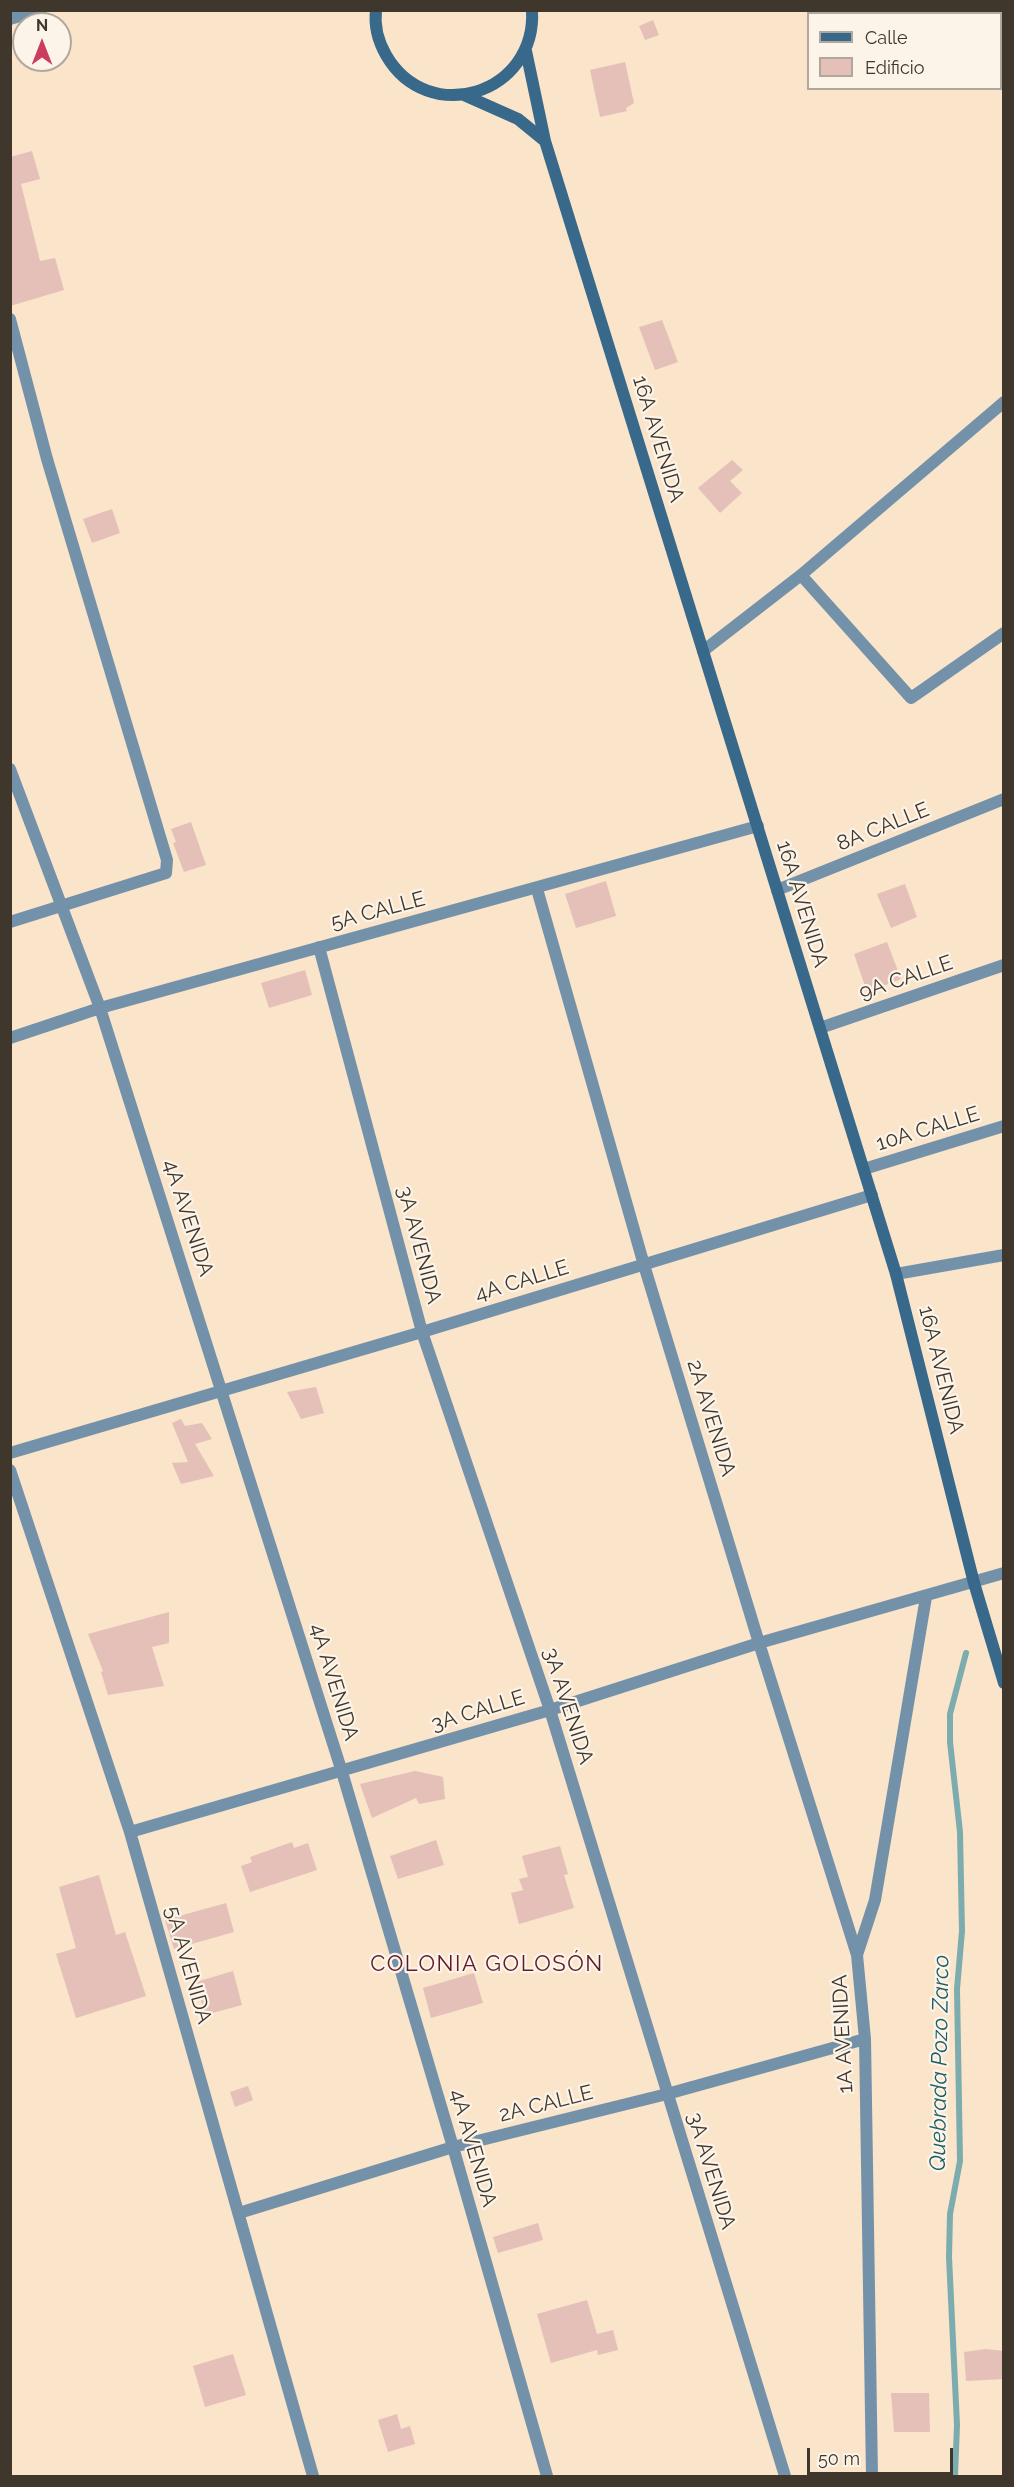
<!DOCTYPE html>
<html>
<head>
<meta charset="utf-8">
<style>
  body { margin:0 }
  #map { position:relative; width:1014px; height:2487px; overflow:hidden; background:#fae4ca; font-family:Raleway,sans-serif }
  canvas { display:block }
  .frame { position:absolute; inset:0; border:12px solid #3f372c; pointer-events:none }
  .legend { position:absolute; left:807px; top:12px; width:195px; height:78px; box-sizing:border-box; background:#fcf3e9; border:2px solid #b0a89d; margin:0; padding:8px 10px; list-style:none; font-size:18px; color:#3f372c }
  .legend li { display:flex; align-items:center; gap:12px; height:30px }
  .legend b { width:30px; border:2px solid #b0a89d }
  .north { position:absolute; left:12px; top:12px; width:60px; height:60px; box-sizing:border-box; background:#fcf3e9; border:2px solid #b0a89d; border-radius:50%; rotate:0deg; font-size:16px; font-weight:700; line-height:24px; text-align:center; color:#3f372c }
  .north::after { content:''; display:block; margin:auto; width:21px; height:27px; background:#cc3c5e; clip-path:polygon(50% 0,100% 100%,50% 72%,0 100%) }
  .scale { position:absolute; left:807px; top:2448px; width:146px; height:27px; box-sizing:border-box; border:3px solid #3f372c; border-top:0; padding-left:8px; font-size:18px; line-height:21px; white-space:nowrap; color:#3f372c; -webkit-text-stroke:4px #fcf3e9; paint-order:stroke }
</style>
</head>
<body>
<div id="map">
<canvas width="1014" height="2487"></canvas>
<div class="frame"></div>
<ul class="legend">
<li><b style="height:8px;background:#38688a"></b>Calle</li>
<li><b style="height:16px;background:#e4c0b9"></b>Edificio</li>
</ul>
<div class="north">N</div>
<div class="scale">50 m</div>
</div>
<script>
const ctx = document.querySelector('canvas').getContext('2d');
ctx.lineJoin = 'round';
function trace(path, color, width, dash) { ctx.strokeStyle = color; ctx.lineWidth = width; ctx.lineCap = dash ? 'butt' : 'round'; ctx.setLineDash(dash || []); ctx.stroke(path); }
function paint(path, color) { ctx.fillStyle = color; ctx.fill(path, 'evenodd'); }
function label(font, color, halo, rows, align = 'center') {
  ctx.font = font + ' Raleway,sans-serif'; ctx.lineWidth = 4.5; ctx.setLineDash([]); ctx.textBaseline = 'middle'; ctx.strokeStyle = halo; ctx.fillStyle = color; for (const [text, x, y, turn = 0] of rows) {
    ctx.save(); ctx.translate(x, y); ctx.rotate((+turn || 0) * Math.PI / 180); ctx.textAlign = isNaN(turn) ? turn : align; if (halo) ctx.strokeText(text, 0, 0); ctx.fillText(text, 0, 0); ctx.restore();
  }
}
const stream = new Path2D(`
  M955,2476L957,2425L949,2257L950,2214L960,2161L957,1989L962,1931L960,1832L950,1742V1714L966,1653`);
const building = new Path2D(`
  M653,20L659,35L645,40L639,26Z
  M625,62L634,103L626,108L627,111L600,117L590,70Z
  M32,151L40,179L21,184L40,261L55,258L64,290L10,306V157Z
  M662,320L678,362L655,370L639,327Z
  M732,460L743,470L730,481L742,493L720,513L698,488Z
  M112,509L120,533L92,543L83,519Z
  M191,822L206,865L184,872L173,843L176,842L171,829Z
  M606,881L616,916L576,928L565,894Z
  M905,884L917,917L891,928L877,894Z
  M887,942L901,979L867,992L854,954Z
  M305,970L312,995L269,1008L261,983Z
  M316,1387L324,1413L301,1419L287,1392Z
  M181,1419L185,1426L202,1423L212,1439L195,1444L214,1476L181,1484L172,1463L188,1462L172,1423Z
  M169,1612V1643L152,1647L164,1686L108,1695L101,1672L103,1671L88,1634Z
  M415,1771L443,1777L445,1799L419,1804L416,1798L372,1818L360,1784Z
  M436,1840L444,1865L398,1879L390,1856Z
  M292,1842L294,1848L308,1843L317,1870L250,1892L241,1866L252,1862L250,1857Z
  M560,1846L568,1874L564,1875L574,1908L519,1924L511,1893L523,1890L519,1879L528,1877L522,1856Z
  M99,1875L116,1935L125,1932L146,1996L76,2018L56,1954L76,1948L59,1887Z
  M226,1903L234,1932L174,1949L165,1920Z
  M233,1971L242,2005L205,2015L196,1982Z
  M474,1973L483,2003L431,2018L423,1988Z
  M248,2086L253,2100L235,2107L230,2092Z
  M538,2223L543,2240L498,2253L493,2237Z
  M587,2300L597,2334L613,2330L618,2350L598,2355L597,2350L551,2363L537,2314Z
  M986,2349L1004,2351V2379L966,2381L964,2352Z
  M233,2354L246,2395L205,2407L193,2366Z
  M891,2393H929L930,2432H894Z
  M397,2414L401,2429L410,2426L415,2444L388,2452L378,2420Z`);
const street = new Path2D(`
  M10,19L41,10
  M10,319L47,459L167,860L166,873L10,922
  M801,575L911,698L1004,633
  M703,651L801,575L1004,402
  M10,769L100,1008L342,1772L453,2147L547,2476
  M537,889L644,1265L759,1643L857,1955
  M777,890L1004,799
  M319,947L422,1332L550,1710L785,2476
  M820,1028L1004,965
  M10,1038L100,1008L758,826
  M864,1169L1004,1126
  M896,1274L1004,1255
  M10,1453L422,1332L872,1195
  M10,1470L130,1832L313,2476
  M130,1832L550,1710L759,1643L1004,1573
  M239,2213L453,2147L667,2094L865,2039
  M872,2476L865,2039L857,1955L875,1900L926,1597`);
const secondary = new Path2D(`
  M376,10C374,27 378,41 386,55C428,128 537,94 532,10
  M526,51L545,141L896,1274L974,1583L1004,1683
  M464,95L518,119L545,141`);
const streetNames = [
  ["16A AVENIDA",658,439,73],
  ["8A CALLE",883,827,-22],
  ["16A AVENIDA",802,904,73],
  ["5A CALLE",378,911,-15],
  ["9A CALLE",906,978,-19],
  ["10A CALLE",928,1129,-17],
  ["4A AVENIDA",188,1218,72],
  ["3A AVENIDA",419,1245,75],
  ["4A CALLE",522,1281,-17],
  ["16A AVENIDA",941,1370,76],
  ["2A AVENIDA",711,1418,73],
  ["4A AVENIDA",334,1682,73],
  ["3A AVENIDA",568,1706,72],
  ["3A CALLE",478,1711,-17],
  ["5A AVENIDA",188,1965,74],
  ["1A AVENIDA",843,2034,-93],
  ["2A CALLE",546,2104,-14],
  ["4A AVENIDA",473,2148,74],
  ["3A AVENIDA",711,2171,73]
];
const neighbourhoodNames = [
  ["COLONIA GOLOSÓN",487,1964]
];
const waterNames = [
  ["Quebrada Pozo Zarco",940,2063,-89]
];
trace(stream, '#7cacae', 6);
paint(building, '#e4c0b9');
trace(street, '#7392aa', 12);
trace(secondary, '#38688a', 12);
label('21px', '#3f372c', '#fcf3e9', streetNames);
ctx.letterSpacing = '1.5px';
label('22px', '#601b2a', '#fcf3e9', neighbourhoodNames);
ctx.letterSpacing = '0px';
label('italic 22px', '#1b5d61', '#fcf3e9', waterNames);
</script>
</body>
</html>
